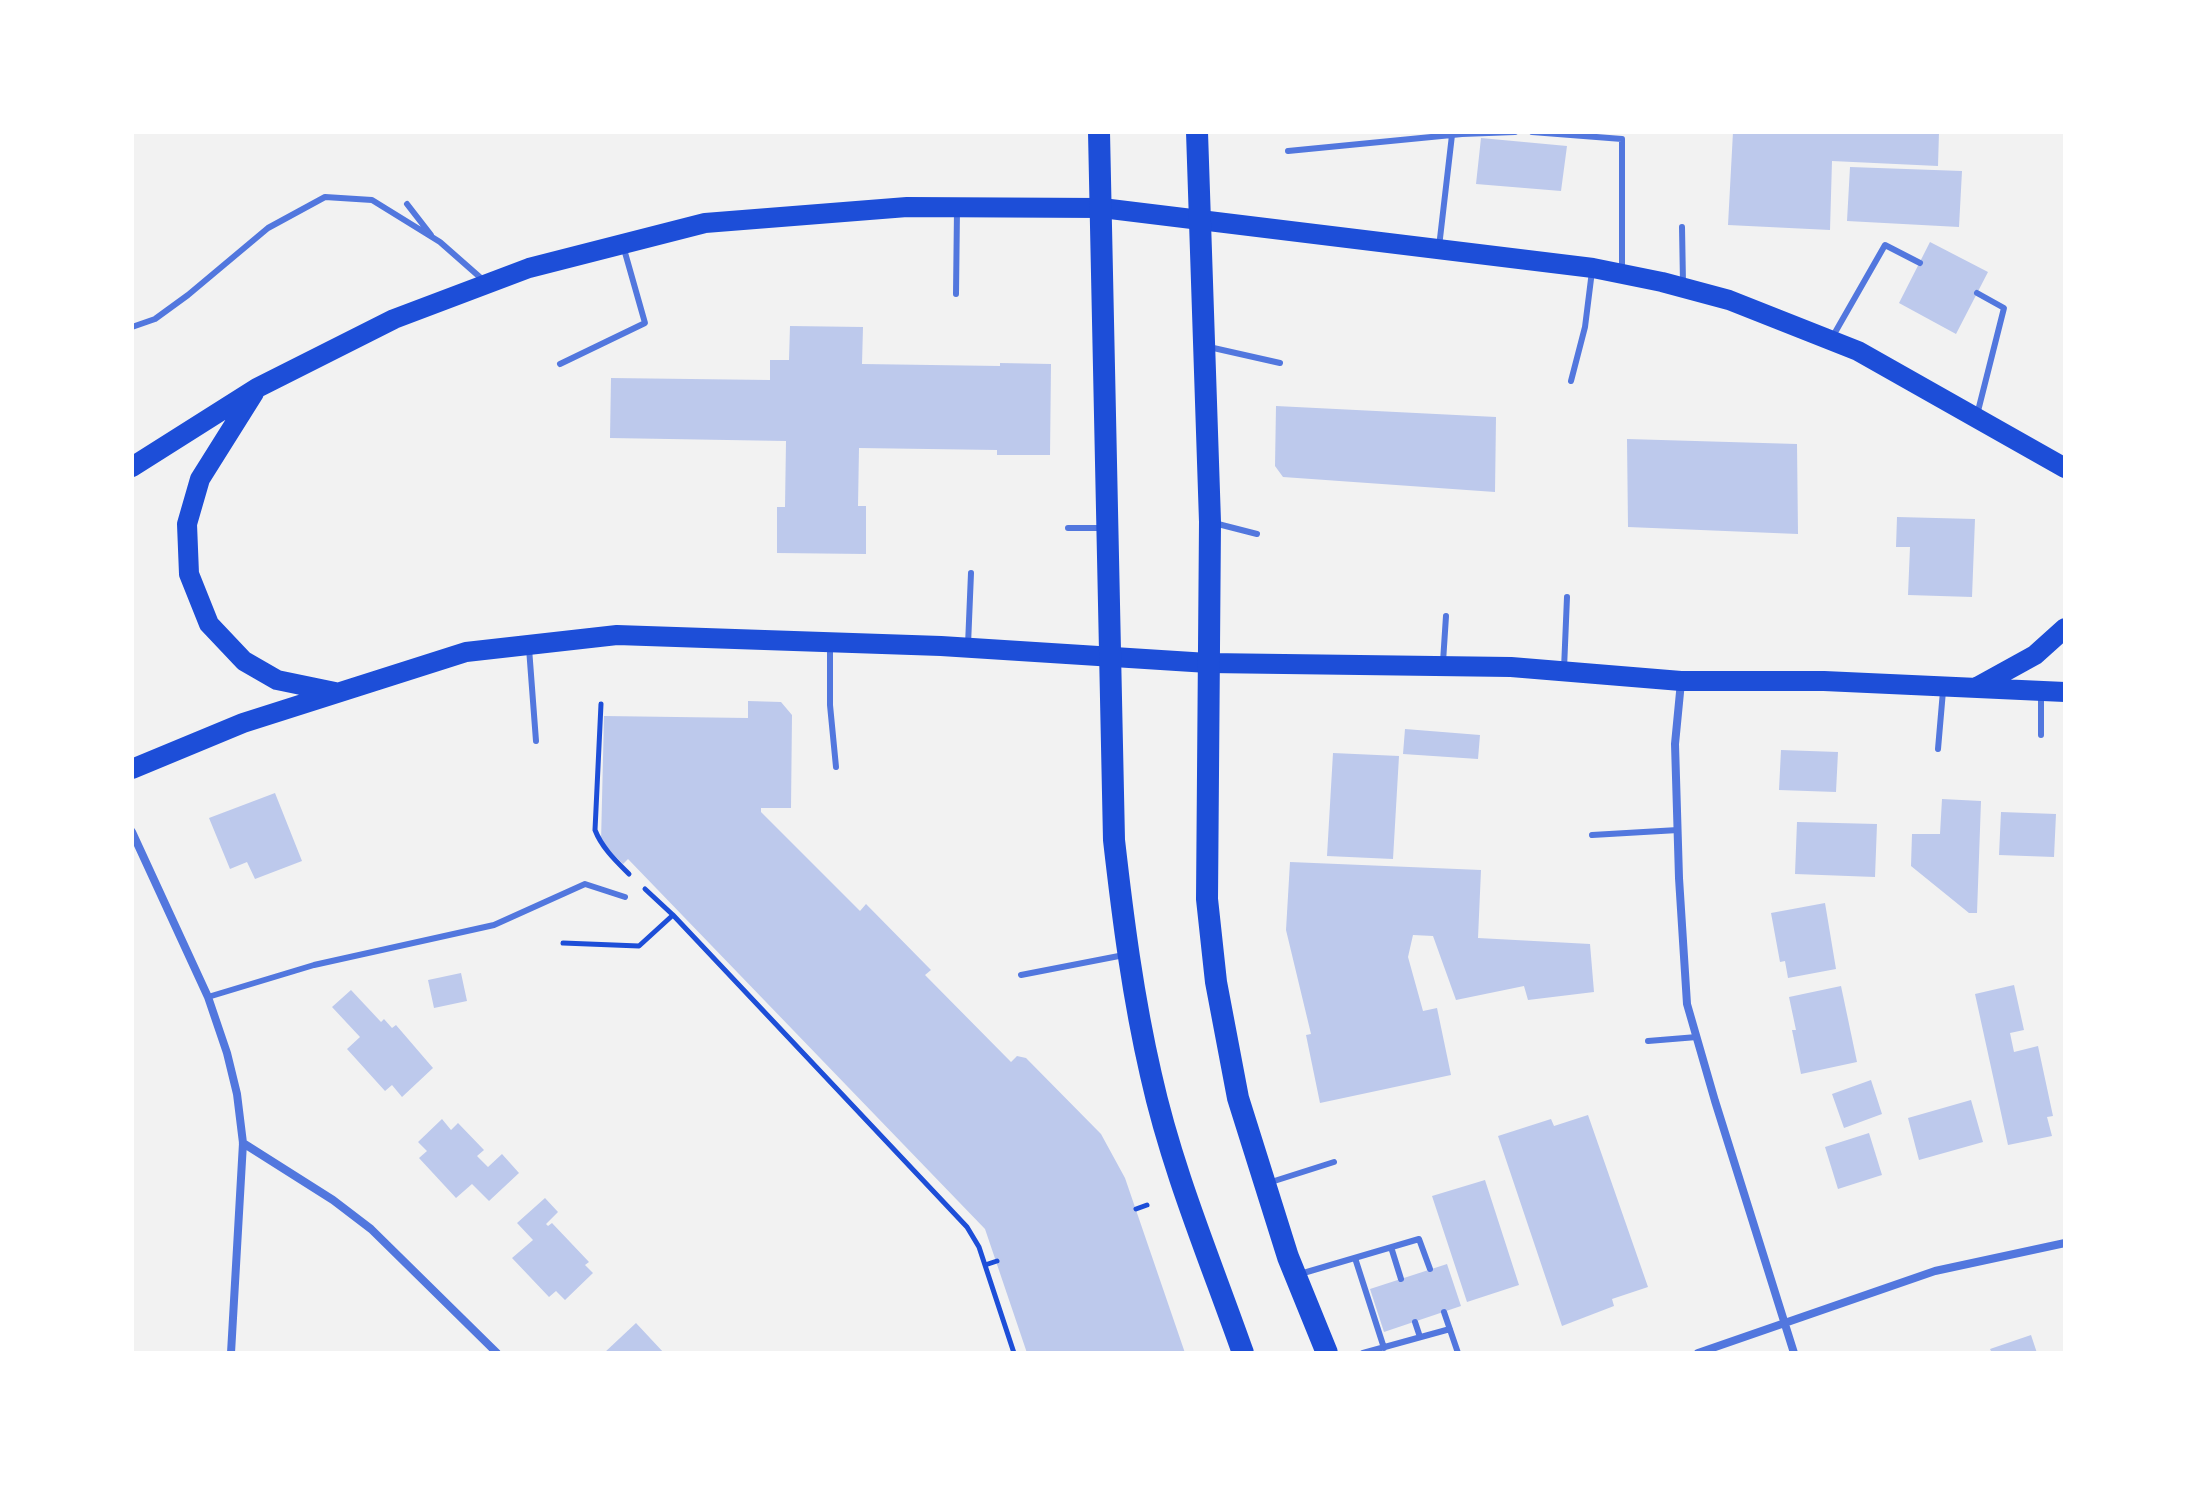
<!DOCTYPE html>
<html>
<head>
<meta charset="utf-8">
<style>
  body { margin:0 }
  #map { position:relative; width:2197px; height:1485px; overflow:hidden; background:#f2f2f2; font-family:"Golos Text",sans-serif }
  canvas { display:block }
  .frame { position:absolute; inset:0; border:134px solid #fff; pointer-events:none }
</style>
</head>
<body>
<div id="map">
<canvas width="2197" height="1485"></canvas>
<div class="frame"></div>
</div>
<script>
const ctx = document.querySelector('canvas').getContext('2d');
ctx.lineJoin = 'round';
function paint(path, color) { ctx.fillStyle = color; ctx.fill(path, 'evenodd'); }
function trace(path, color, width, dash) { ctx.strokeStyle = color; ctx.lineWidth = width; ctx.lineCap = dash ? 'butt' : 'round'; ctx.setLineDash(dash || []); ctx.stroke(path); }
const building = new Path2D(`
  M1733,132H1939L1938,166L1832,161L1830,230L1728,225Z
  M1481,138L1567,146L1561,191L1476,184Z
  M1850,167L1962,171L1959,227L1847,221Z
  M1930,242L1988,272L1956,334L1899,303Z
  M790,326L863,327L862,364L1000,366V363L1051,364L1050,455H997V450L859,448L858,506H866V554L777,553V507H785L786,441L610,438L611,378L770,380V360H789Z
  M1276,406L1496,417L1495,492L1283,477L1275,466Z
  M1627,439L1797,444L1798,534L1628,527Z
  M1897,517L1975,519L1972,597L1908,595L1910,547H1896Z
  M748,701L781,702L792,715L791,808H761V812L860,911L866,904L931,970L925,975L1011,1062L1017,1056L1026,1058L1101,1134L1125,1178L1185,1353H1027L985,1229L628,859L623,864L601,842L604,716L748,718Z
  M1405,729L1480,735L1478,759L1403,754Z
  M1781,750L1838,752L1836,792L1779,790Z
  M1333,753L1399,756L1393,859L1327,856Z
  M275,793L302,861L255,879L247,862L230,869L209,818Z
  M1942,799L1981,801L1977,913H1969L1911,866L1912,834H1940Z
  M2001,812L2056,814L2054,857L1999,855Z
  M1797,822L1877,824L1875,877L1795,874Z
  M1290,862L1481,870L1478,938L1590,944L1594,992L1528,1000L1524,986L1456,1000L1433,936L1413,935L1408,957L1423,1011L1437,1008L1451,1075L1320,1103L1306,1035L1311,1034L1286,930Z
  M1825,903L1836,969L1788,978L1785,961L1780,962L1771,913Z
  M461,973L467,1001L434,1008L428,980Z
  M2014,985L2024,1030L2010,1033L2014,1052L2038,1046L2053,1116L2047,1117L2052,1136L2008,1145L1975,994Z
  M1841,986L1857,1062L1801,1074L1792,1030H1796L1789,997Z
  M351,990L381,1022L384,1019L392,1028L396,1025L433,1068L402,1097L392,1085L385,1091L347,1049L360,1037L332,1007Z
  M1871,1080L1882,1114L1844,1128L1832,1094Z
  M1971,1100L1983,1142L1919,1160L1908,1118Z
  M1588,1115L1648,1287L1612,1299L1614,1306L1562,1326L1498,1136L1551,1119L1554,1126Z
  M442,1119L451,1130L458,1123L484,1150L477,1156L488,1167L502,1154L519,1173L489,1201L472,1184L456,1198L419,1158L427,1151L418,1142Z
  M1869,1133L1882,1175L1838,1189L1825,1147Z
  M1485,1180L1519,1285L1467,1302L1432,1196Z
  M545,1198L558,1212L546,1224L548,1226L552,1223L589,1262L585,1265L593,1273L565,1300L556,1291L549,1297L512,1258L533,1240L517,1223Z
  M1447,1264L1461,1306L1384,1332L1370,1289Z
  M636,1323L664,1353H604Z
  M2031,1335L2037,1353H1992L1990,1349Z`);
const path = new Path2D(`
  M601,704L595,830C602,848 616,861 629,874
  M645,889L673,915L967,1227L979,1247L1014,1353
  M563,943L639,946L673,915
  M1136,1209L1147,1205
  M985,1265L997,1261`);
const service = new Path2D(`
  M1532,132L1622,139V270
  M1288,151L1462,134L1515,132
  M407,204L431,235
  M1682,227L1683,283
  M1439,247L1452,135
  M1977,293L2004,308L1977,415
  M956,294L957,210
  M132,327L155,319L188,295L268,228L325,197L372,200L440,242L482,279
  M1833,336L1885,245L1920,263
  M1209,347L1280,363
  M560,364L645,323L624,249
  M1571,381L1585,327L1592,271
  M1214,523L1257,534
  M1068,528H1105
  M968,645L971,573
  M830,647V705L836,767
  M529,648L536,741
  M1443,662L1446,616
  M1564,669L1567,597
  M2041,735V694
  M1938,749L1943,691
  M1592,835L1678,830
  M1021,975L1124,955
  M208,997L314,965L494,925L585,884L625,897
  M1648,1041L1697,1037
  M1268,1183L1334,1162
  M1391,1247L1401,1279
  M1355,1258L1384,1348
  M1300,1274L1419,1239L1430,1269
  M1444,1312L1458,1353
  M1415,1322L1420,1337
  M1363,1353L1450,1329`);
const minor = new Path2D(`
  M1681,682L1675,744L1679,878L1687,1004L1715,1101L1794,1353
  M132,832L208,997L227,1053L237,1094L243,1143L231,1353
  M243,1143L333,1200L371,1229L497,1353
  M1698,1353L1935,1271L2065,1243`);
const primary = new Path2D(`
  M254,393L200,479L187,524L189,574L209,624L244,661L277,680L335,692
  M132,467L257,388L394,319L529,268L705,223L907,207L1102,208L1593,268L1662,282L1729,300L1858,351L2065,468
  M1977,687L2035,655L2065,628
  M132,769L243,723L466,652L617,635L941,646L1208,663L1511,667L1681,681H1824L2065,692`);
const trunk = new Path2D(`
  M1099,132L1114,840C1123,919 1133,997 1151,1075C1172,1170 1211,1262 1243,1353
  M1197,132L1210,522L1207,899L1216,982L1238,1098L1288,1257L1327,1353`);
paint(building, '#bdc9ec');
trace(path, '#1d4ed8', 5);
trace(service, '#5277de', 6);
trace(minor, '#5277de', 8);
trace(primary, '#1d4ed8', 20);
trace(trunk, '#1d4ed8', 22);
</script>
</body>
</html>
